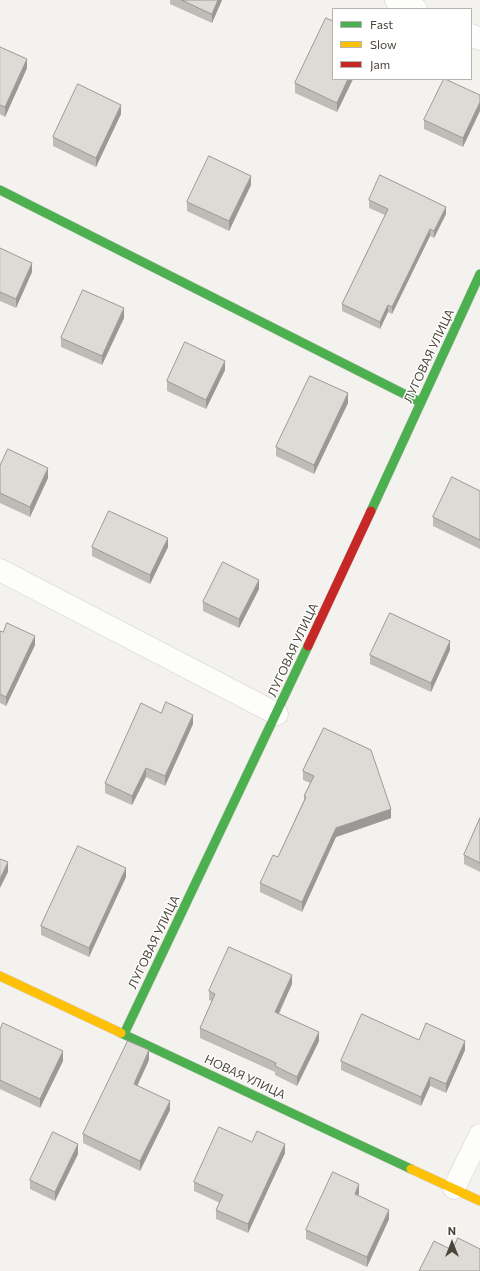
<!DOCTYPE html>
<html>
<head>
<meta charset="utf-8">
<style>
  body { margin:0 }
  #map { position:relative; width:480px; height:1271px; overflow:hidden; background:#f4f2ee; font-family:Commissioner,sans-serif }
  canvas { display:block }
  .legend { position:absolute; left:332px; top:8px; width:140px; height:72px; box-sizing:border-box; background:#fff; border:1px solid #b7b4b0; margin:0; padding:5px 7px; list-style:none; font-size:12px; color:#4b4439 }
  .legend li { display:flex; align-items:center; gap:8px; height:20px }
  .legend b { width:20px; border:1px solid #b7b4b0 }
  .north { position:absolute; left:432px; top:1223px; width:40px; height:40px; -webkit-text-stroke:3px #fff; paint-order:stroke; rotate:0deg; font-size:11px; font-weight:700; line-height:16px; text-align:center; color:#4b4439 }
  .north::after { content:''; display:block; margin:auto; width:14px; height:18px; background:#4b4439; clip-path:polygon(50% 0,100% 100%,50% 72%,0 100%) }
</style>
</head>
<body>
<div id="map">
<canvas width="480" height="1271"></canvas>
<ul class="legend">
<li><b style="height:5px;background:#4caf50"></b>Fast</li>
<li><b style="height:5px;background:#ffc107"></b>Slow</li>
<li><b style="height:5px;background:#c62828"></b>Jam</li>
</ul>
<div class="north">N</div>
</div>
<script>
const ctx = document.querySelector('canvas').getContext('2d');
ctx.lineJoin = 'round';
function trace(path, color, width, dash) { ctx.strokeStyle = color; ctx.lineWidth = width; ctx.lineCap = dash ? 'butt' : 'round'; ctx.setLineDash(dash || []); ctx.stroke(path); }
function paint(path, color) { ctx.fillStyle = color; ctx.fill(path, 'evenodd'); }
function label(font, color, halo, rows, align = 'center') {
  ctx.font = font + ' Commissioner,sans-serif'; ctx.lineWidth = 3; ctx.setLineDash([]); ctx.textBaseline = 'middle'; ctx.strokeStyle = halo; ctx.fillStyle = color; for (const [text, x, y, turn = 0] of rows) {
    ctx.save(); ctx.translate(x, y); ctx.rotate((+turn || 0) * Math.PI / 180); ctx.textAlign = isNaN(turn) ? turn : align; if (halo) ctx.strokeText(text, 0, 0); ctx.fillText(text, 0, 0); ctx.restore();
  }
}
const street = new Path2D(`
  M396,0L416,9
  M471,35L480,39
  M0,570L277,714
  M454,1188L480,1135`);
const fast = new Path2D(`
  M0,190L420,402
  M371,511L480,274
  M121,1033L411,1169
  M124,1034L308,646`);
const slow = new Path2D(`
  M0,976L121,1033
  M411,1169L480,1201`);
const jam = new Path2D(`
  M308,646L371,511`);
const wall = new Path2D(`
  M170,0H222L212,23L170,4Z
  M0,47L27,68L5,117L0,114Z
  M353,79L337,112L295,93V83Z
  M480,95L463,147L424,129V120Z
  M121,114L96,167L53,146V137Z
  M251,185L229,231L187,211V202Z
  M369,200L446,214L434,238L430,236L392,314L388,312L380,329L342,311V304L385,215L369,208Z
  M0,248L32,272L16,308L0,301Z
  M124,318L102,365L61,347V338Z
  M225,370L206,409L167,391V381Z
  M348,403L314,474L276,456V447Z
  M0,466L48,478L30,517L0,503Z
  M480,491V549L433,526V517Z
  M92,547H168L150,584L92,556Z
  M259,589L239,628L203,611V602Z
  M0,631L35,645L6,706L0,703Z
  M450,650L431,692L370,664V655Z
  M161,713L193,724L165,786L146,777L132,805L105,793V783Z
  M324,728L391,818L336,837L302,912L260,892V883L278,857L304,800V796L310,783L303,780V771Z
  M480,818V872L464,864V855Z
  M126,877L89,957L41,935V926Z
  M292,984L279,1014L319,1041L297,1086L275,1075V1072L200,1038V1028L212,1001L209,1000V991Z
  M0,1030L63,1061L40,1108L0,1089Z
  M419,1040L465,1050L446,1093L430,1086L421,1106L341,1070V1061Z
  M149,1060L137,1085L170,1110L140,1171L83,1143V1134Z
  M252,1142L285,1153L248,1233L216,1219V1210L220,1203L194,1191V1182Z
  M78,1154L55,1201L30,1189V1180Z
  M359,1193L358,1196L389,1219L367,1267L306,1239V1230Z`);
const shadedWall = new Path2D(`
  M218,0H222L212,23V14Z
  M27,59V68L5,117V107Z
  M348,79H353L337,112V103Z
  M480,102V111L463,147V138Z
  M121,105V114L96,167V158Z
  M251,176V185L229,231V221Z
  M446,207V214L434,238V231Z
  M430,229V236L392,314V307Z
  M32,263V272L16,308V299Z
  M388,305V312L380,329V322Z
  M124,308V318L102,365V356Z
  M225,361V370L206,409V400Z
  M348,393V403L314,474V465Z
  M48,468V478L30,517V507Z
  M168,538V547L150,584V575Z
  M259,580V589L239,628V619Z
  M35,636V645L6,706V697Z
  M450,641V650L431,692V683Z
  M193,715V724L165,786V776Z
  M146,768V777L132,805V796Z
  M391,809V818L336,837L302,912V902L336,828Z
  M8,862V872L0,888V879Z
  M126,868V877L89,957V948Z
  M292,975V984L275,1021V1012Z
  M319,1032V1041L297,1086V1077Z
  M465,1041V1050L446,1093V1084Z
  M149,1050V1060L134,1093V1084Z
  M63,1051V1061L40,1108V1099Z
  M430,1077V1086L421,1106V1097Z
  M170,1101V1110L140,1171V1161Z
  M78,1144V1154L55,1201V1192Z
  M285,1144V1153L248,1233V1224Z
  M359,1184V1193L355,1204V1194Z
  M389,1210V1219L367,1267V1257Z`);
const building = new Path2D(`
  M182,0H218L212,14Z
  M326,18L333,21V79H348L337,103L295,83Z
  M0,47L27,59L5,107L0,105Z
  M444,79H445L480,95V102L463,138L424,120Z
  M78,84L121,105L96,158L53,137Z
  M209,156L251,176L229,221L187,202Z
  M380,175L446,207L434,231L430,229L392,307L388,305L380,322L342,304L388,209L369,200Z
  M0,248L32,263L16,299L0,292Z
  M83,290L124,308L102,356L61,338Z
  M185,342L225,361L206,400L167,381Z
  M310,376L348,393L314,465L276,447Z
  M8,449L48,468L30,507L0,493V466Z
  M452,477L480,491V540L433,517Z
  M109,511L168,538L150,575L92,547Z
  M223,562L259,580L239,619L203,602Z
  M390,613L450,641L431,683L370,655Z
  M7,623L35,636L6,697L0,694V631L3,632Z
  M166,702L193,715L165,776L146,768L132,796L105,783L141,703L161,713Z
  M324,728L371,750L391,809L336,828L302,902L260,883L273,855L278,857L306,797L304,796L314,776L303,771Z
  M480,818V863L464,855Z
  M78,846L126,868L89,948L41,926Z
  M0,859L8,862L0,879Z
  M229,947L292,975L275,1012L319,1032L297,1077L275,1066L276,1063L200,1028L215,994L209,991Z
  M362,1014L419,1040L426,1023L465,1041L446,1084L430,1077L421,1097L341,1061Z
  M3,1023L63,1051L40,1099L0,1080V1030Z
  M128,1041L149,1050L134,1084L170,1101L140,1161L83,1134Z
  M219,1127L252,1142L257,1131L285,1144L248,1224L216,1210L223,1195L194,1182Z
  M53,1132L78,1144L55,1192L30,1180Z
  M333,1172L359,1184L355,1194L389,1210L367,1257L306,1230Z
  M458,1238L480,1249V1271H419L434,1241L452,1250Z`);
const streetNames = [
  ["ЛУГОВАЯ УЛИЦА",429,356,-65],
  ["ЛУГОВАЯ УЛИЦА",293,650,-65],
  ["ЛУГОВАЯ УЛИЦА",154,942,-64],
  ["НОВАЯ УЛИЦА",245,1077,25]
];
trace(street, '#d2d0cb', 23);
trace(fast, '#d3cfc5', 10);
trace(slow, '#d3cfc5', 10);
trace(jam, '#d3cfc5', 10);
trace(street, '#fdfdfc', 22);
trace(fast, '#4caf50', 9);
trace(slow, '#ffc107', 9);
trace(jam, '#c62828', 9);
paint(wall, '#bfbcb8');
paint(shadedWall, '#9b9996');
paint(building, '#dedbd6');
trace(building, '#9b9996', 1);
label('12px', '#4b4439', '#fff', streetNames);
</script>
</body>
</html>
